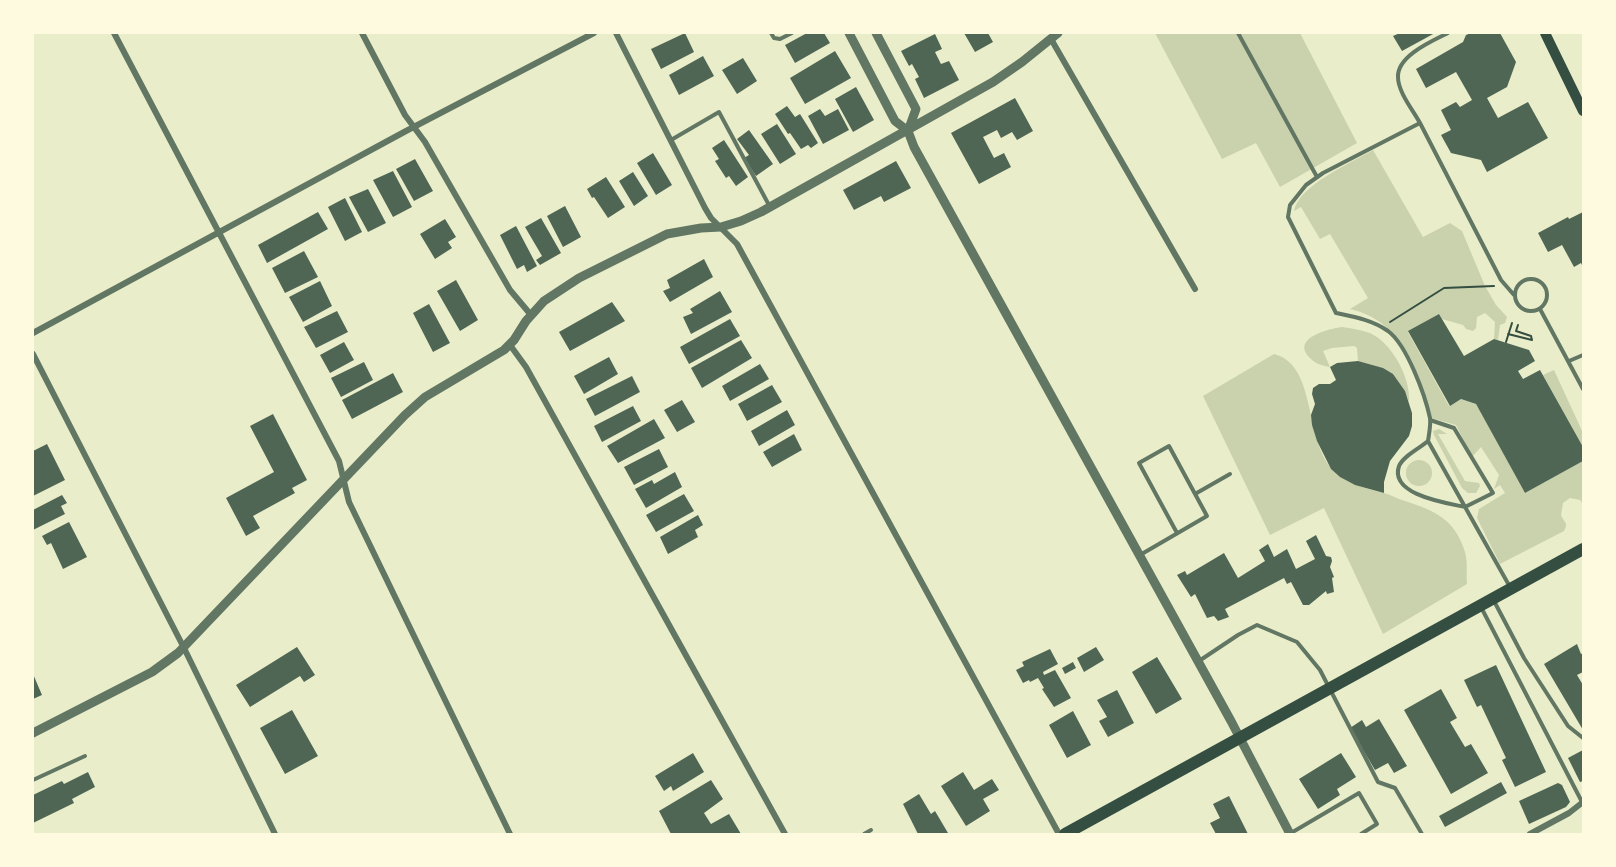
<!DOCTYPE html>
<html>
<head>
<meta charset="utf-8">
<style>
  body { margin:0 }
  #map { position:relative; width:1616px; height:867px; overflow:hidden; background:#e9edc9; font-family:Commissioner,sans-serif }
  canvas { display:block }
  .frame { position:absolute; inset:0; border:34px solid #fefae0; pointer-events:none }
</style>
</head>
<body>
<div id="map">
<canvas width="1616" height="867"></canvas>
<div class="frame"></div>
</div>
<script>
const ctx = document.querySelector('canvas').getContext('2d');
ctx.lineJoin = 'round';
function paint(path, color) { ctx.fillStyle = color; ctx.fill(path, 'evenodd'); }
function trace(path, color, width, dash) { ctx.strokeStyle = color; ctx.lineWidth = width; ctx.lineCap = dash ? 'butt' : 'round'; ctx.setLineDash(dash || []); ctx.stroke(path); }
const green = new Path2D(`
  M1155,33H1300L1357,143L1280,187L1256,143L1222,159Z
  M1373,150L1423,237L1450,223L1462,231L1485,286L1496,305L1507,317L1505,323L1500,325L1498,340L1494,339L1495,322L1485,313L1477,317L1476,328L1473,331L1466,329L1463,325L1442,319L1439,314L1408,332L1449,406L1461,399L1476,404L1525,493L1583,461V504L1580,500L1570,498L1563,503L1561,515C1564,523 1569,522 1564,531L1500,564L1477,518L1479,509L1505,493L1500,485L1494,489L1499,475L1481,447L1472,457L1456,425L1431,418C1420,372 1401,320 1350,309L1368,298L1330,234L1320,239L1301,207L1294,211C1299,185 1351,163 1373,150Z
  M1342,327C1351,328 1361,330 1370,333C1392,343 1411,378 1409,402C1398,373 1386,369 1358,361L1357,348L1354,346L1332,348L1323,351L1330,367C1322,366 1314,363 1309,357C1292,338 1328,329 1342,327Z
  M1274,354C1318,365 1303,441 1334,471C1348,485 1366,488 1384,493C1391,495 1398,499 1405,501C1435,511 1455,519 1465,552C1468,563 1466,573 1467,584L1383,634L1324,508L1270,535L1203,396Z
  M1554,370L1583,433V447L1543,375Z
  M1439,429L1447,434H1438L1465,481L1479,483L1480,486L1476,493H1468L1462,488L1434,435L1433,431Z
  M1406 473a13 13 0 1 1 26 0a13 13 0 1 1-26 0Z`);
const building = new Path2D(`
  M685,33L694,52L661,69L651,49Z
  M807,33H824L830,43L795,63L785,45Z
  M964,33H988L993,42L975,52Z
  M1400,33H1435L1402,51L1393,36Z
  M1471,33H1500L1516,62L1507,87L1487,98L1498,118L1528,102L1548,138L1487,172L1481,160L1451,153L1441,135L1451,130L1441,110L1456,102L1460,107L1472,100L1456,72L1426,88L1416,69L1463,42L1466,35Z
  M935,34L942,49L935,52L941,64L949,61L959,80L924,98L915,79L919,77L912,64L909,66L901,51Z
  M835,51L851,78L805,104L790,78Z
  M703,56L714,76L679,95L669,75Z
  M743,58L757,81L737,94L722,70Z
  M856,87L874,120L853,132L835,99Z
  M1015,98L1033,131L1017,140L1012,132L1001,138L997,130L983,137L994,158L1004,153L1011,167L979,184L951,133Z
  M787,106L795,117L800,114L818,143L811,148L808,145L801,149L790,133L788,134L775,114Z
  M820,109L825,116L838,109L849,130L823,144L808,116Z
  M777,124L796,154L780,164L761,134Z
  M749,130L773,164L756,176L744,158L749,155L737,139Z
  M724,140L748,177L736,186L729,176L726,178L715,161L719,159L712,148Z
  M653,153L672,185L656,195L637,163Z
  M415,159L433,191L414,201L396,169Z
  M896,161L911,188L884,202L881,196L854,210L843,190Z
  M393,171L412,207L393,217L373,180Z
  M633,172L648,196L634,206L619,181Z
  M606,177L625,207L608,218L594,197L592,198L587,189Z
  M368,189L386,223L368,232L349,197Z
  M345,198L362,232L345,241L328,207Z
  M565,206L581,237L563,247L547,216Z
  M318,212L328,229L267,263L258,245Z
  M1583,212V267L1581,263L1574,267L1562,245L1548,252L1538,233L1568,217L1569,219Z
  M541,218L561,253L540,265L536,260L542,256L525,227Z
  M445,219L456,237L448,242L452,248L435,259L420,234Z
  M516,226L537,266L527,272L524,265L517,269L500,235Z
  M304,251L318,277L285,293L272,268Z
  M704,259L713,277L670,302L663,291L670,288L667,280Z
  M456,280L478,320L460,331L437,291Z
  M320,281L332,306L303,322L289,297Z
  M720,291L732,312L691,334L683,317L693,313L690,309Z
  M612,302L625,321L570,351L559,332Z
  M429,304L450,343L433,352L413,313Z
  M337,311L348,332L316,348L304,327Z
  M1439,314L1464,356L1494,339L1529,350L1535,361L1518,371L1523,379L1540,370L1583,447V461L1525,493L1476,404L1461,399L1450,406L1408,331Z
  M730,319L740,336L689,364L680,347Z
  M741,340L752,358L702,388L691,368Z
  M344,342L354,360L330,373L320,355Z
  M609,357L618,374L584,394L574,376Z
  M1358,361L1383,368L1393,374L1405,391L1412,413V426L1409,436L1390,461L1384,482V493L1355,485L1340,477L1331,469L1317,441L1312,425L1311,415L1315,404L1312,394L1313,388L1319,384H1330L1336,380L1330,367L1337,363Z
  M364,362L373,380L341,397L331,378Z
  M760,364L769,379L730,401L722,386Z
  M393,373L403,392L352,419L342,400Z
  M632,376L640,392L595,416L586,399Z
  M772,385L782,402L747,421L738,404Z
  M682,400L695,422L677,432L664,410Z
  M633,406L641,421L602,442L594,426Z
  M787,410L795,425L759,446L751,431Z
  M273,414L307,480L292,488L295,493L253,516L260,528L246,536L226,498L274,472L250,426Z
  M654,419L665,438L618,463L607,446Z
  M794,434L802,450L772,467L763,452Z
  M47,444L65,480L33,496V451Z
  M659,449L668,467L634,485L624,467Z
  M675,472L682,487L646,508L635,489L652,480L654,484Z
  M684,494L694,511L656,532L646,515Z
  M62,495L67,503L61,506L65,514L33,530V510Z
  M698,515L703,525L695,530L698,537L668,554L660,537Z
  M69,522L87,557L63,569L51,543L47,545L42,536Z
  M1316,535L1326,556L1331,557L1332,561L1330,567L1334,577L1332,578L1334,592L1327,594L1326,591L1309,605H1303L1291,582L1287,584L1284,578L1225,609L1229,617L1218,621L1214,616L1207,618L1195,594L1191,597L1177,575L1185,571L1187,575L1224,553L1238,578L1265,561L1259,550L1268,544L1274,557L1287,549L1296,569L1315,559L1306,541Z
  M1577,644L1581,654L1583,653V672L1577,675L1583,685V730L1544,664Z
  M297,647L315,675L304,682L300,676L250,707L236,685Z
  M1096,647L1104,660L1084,672L1077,658Z
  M1050,649L1058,664L1043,672L1044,675L1055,670L1071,698L1054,707L1042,689L1044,688L1038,678L1030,682L1029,680L1023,683L1016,670L1024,666L1022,662Z
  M1157,657L1182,699L1156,714L1132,672Z
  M1073,662L1076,668L1065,674L1062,668Z
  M1496,665L1546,772L1515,787L1502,760L1506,758L1481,705L1477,707L1464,680Z
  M33,674L42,695L33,699Z
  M1441,689L1457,718L1450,722L1465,747L1471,744L1488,773L1451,794L1404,710Z
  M1117,690L1134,723L1108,737L1099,721L1107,717L1097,700Z
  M292,710L318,756L285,774L260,728Z
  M1073,711L1091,745L1067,758L1049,725Z
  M1379,719L1407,766L1394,773L1388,763L1375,770L1350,728L1362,720L1366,727Z
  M1583,750V781L1580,782L1568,758Z
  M693,753L704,772L673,791L671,786L664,791L655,776Z
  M1341,753L1356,777L1337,789L1340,795L1318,809L1299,779Z
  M88,772L95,787L72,799L74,803L33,823V795L62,781L64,784Z
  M963,772L974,790L992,779L999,790L983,799L990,811L966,826L941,786Z
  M711,780L723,799L704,813L711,824L729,814L741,834H671L659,811Z
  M1501,782L1507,793L1445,827L1439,816Z
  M1558,783L1562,785L1570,802L1566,807L1529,824L1519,801Z
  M919,794L931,814L935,811L948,833L918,834L903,804Z
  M1229,796L1248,834H1216L1210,823L1220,818L1213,804Z`);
const path = new Path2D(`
  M1390,322L1444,288L1494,286
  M1508,334L1532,340L1531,336L1516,331L1518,325
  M1506,342L1512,323`);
const service = new Path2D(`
  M771,33L774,38L780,39L792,33
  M1238,33L1317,177
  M1420,123C1413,110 1398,92 1398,77C1397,56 1432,41 1448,33
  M671,140L719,112L770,207
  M1515 295a16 16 0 1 1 32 0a16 16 0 1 1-32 0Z
  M1540,309L1583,389
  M1569,361L1583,355
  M1428,441C1420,448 1403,456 1399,466C1389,495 1447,503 1465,507L1493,493L1454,428L1430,420
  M1195,494L1230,474
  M1140,555L1207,516L1169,446L1139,463L1177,533
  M1510,587L1428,441C1429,434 1431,425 1430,418C1425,395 1407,345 1388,331C1372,320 1355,317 1336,313L1288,217L1290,205L1306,185L1323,173L1420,123L1501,280L1514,295
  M1494,601L1524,658L1568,726L1583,738
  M1482,609L1582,802
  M1199,661L1238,635L1257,625L1297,642L1320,670L1378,782L1395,788L1422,834
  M33,780L85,756
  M1291,833L1359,793L1377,824L1361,834
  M864,834L871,830`);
const minor = new Path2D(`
  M114,33L339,461L349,502L510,834
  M362,33L405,115L425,142L510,290L531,315
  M616,33L705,208L711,218L737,244L1059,834
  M1051,39L1195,289
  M33,333L406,131L594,33
  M510,345L526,367L785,834
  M33,354L184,648L275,834
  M1530,834L1569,813L1583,802`);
const tertiary = new Path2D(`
  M849,33L895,121L908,131L914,147L1231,721L1290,834
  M876,33L916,109L908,131
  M33,733L152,672L178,653L405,415L425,397L504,350L514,340L526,321L544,301L579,278L667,234L701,228L721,227L741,221L761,212L993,82L1022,62L1058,33`);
const secondary = new Path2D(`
  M1545,33L1583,111`);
const primary = new Path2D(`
  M1065,834L1583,549`);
paint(green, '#cad2ad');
paint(building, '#4f6655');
trace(path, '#344e41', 2);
trace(service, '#617663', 4);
trace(minor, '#617663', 6);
trace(tertiary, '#617663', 9);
trace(secondary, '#344e41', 10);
trace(primary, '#344e41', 12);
</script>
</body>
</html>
